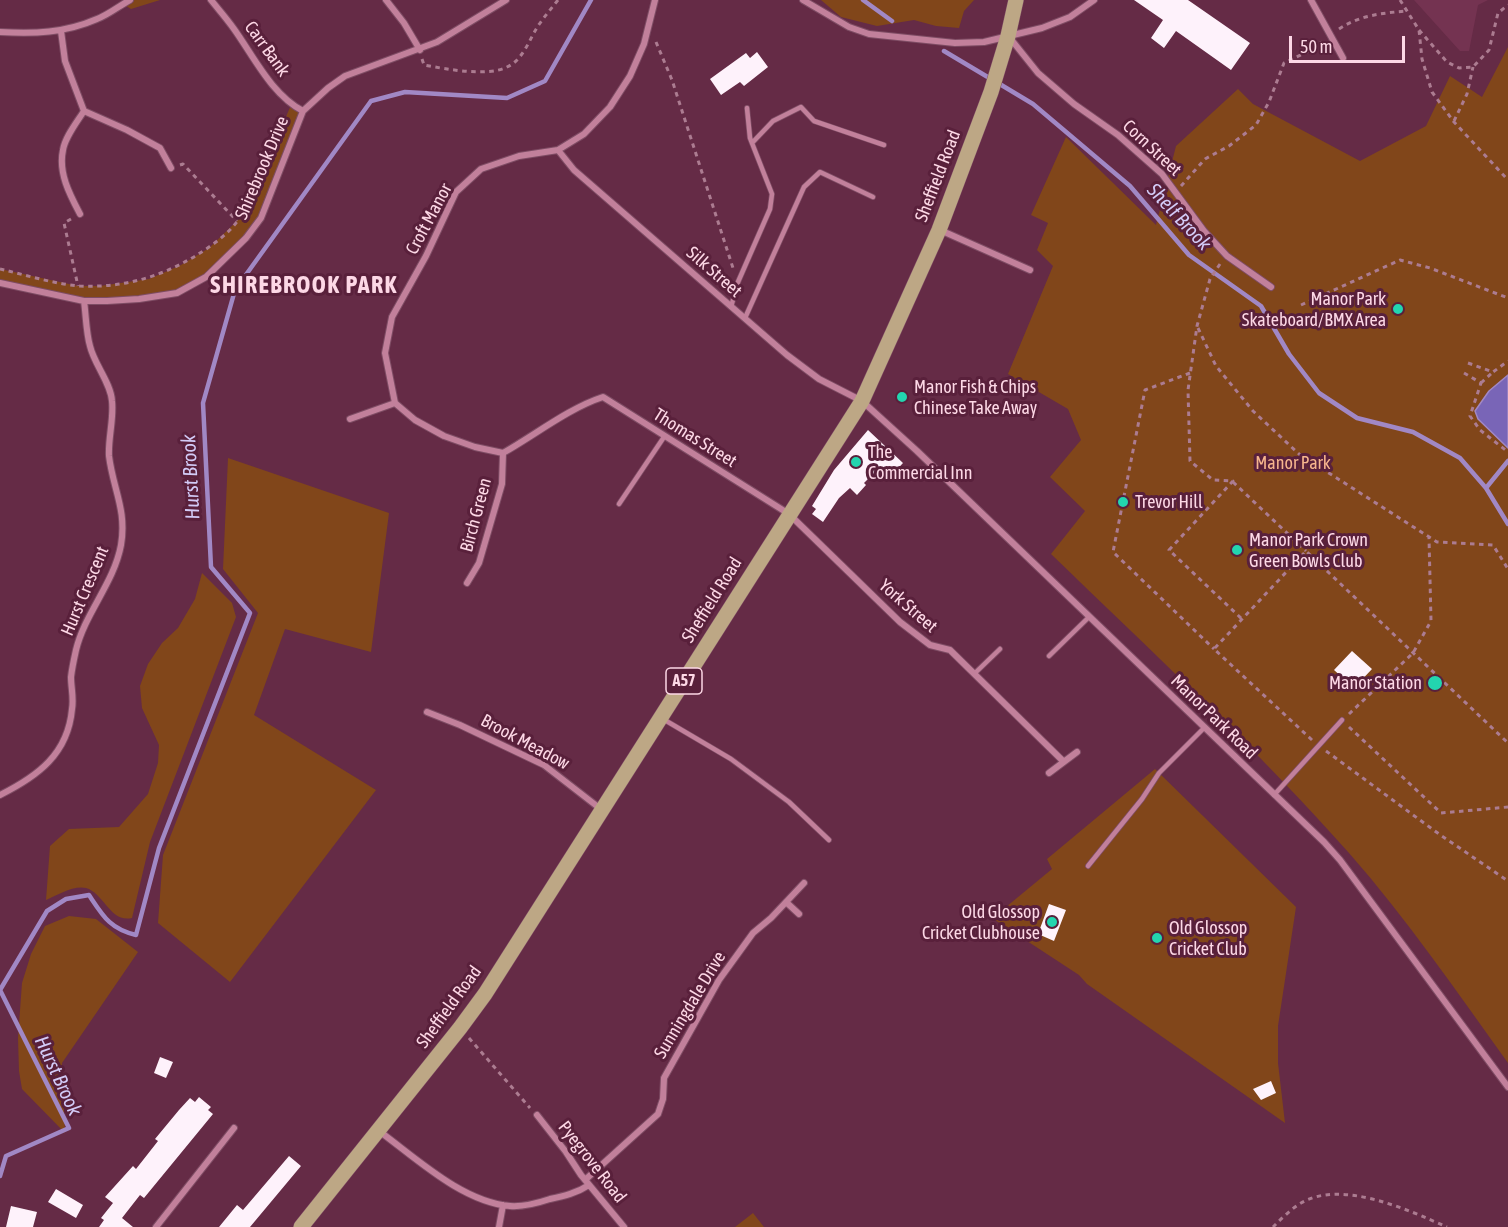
<!DOCTYPE html>
<html>
<head>
<meta charset="utf-8">
<style>
  body { margin:0 }
  #map { position:relative; width:1508px; height:1227px; overflow:hidden; background:#652b46; font-family:"Asap Condensed",sans-serif }
  canvas { display:block }
  .scale { position:absolute; left:1289px; top:36px; width:116px; height:27px; box-sizing:border-box; border:3px solid #fdd8e6; border-top:0; padding-left:8px; font-size:18px; line-height:21px; white-space:nowrap; color:#fdd8e6; -webkit-text-stroke:4px #59203b; paint-order:stroke }
</style>
</head>
<body>
<div id="map">
<canvas width="1508" height="1227"></canvas>
<div class="scale">50 m</div>
</div>
<script>
const ctx = document.querySelector('canvas').getContext('2d');
ctx.lineJoin = 'round';
function paint(path, color) { ctx.fillStyle = color; ctx.fill(path, 'evenodd'); }
function trace(path, color, width, dash) { ctx.strokeStyle = color; ctx.lineWidth = width; ctx.lineCap = dash ? 'butt' : 'round'; ctx.setLineDash(dash || []); ctx.stroke(path); }
function label(font, color, halo, rows, align = 'center') {
  ctx.font = font + ' "Asap Condensed",sans-serif'; ctx.lineWidth = 6; ctx.setLineDash([]); ctx.textBaseline = 'middle'; ctx.strokeStyle = halo; ctx.fillStyle = color; for (const [text, x, y, turn = 0] of rows) {
    ctx.save(); ctx.translate(x, y); ctx.rotate((+turn || 0) * Math.PI / 180); ctx.textAlign = isNaN(turn) ? turn : align; if (halo) ctx.strokeText(text, 0, 0); ctx.fillText(text, 0, 0); ctx.restore();
  }
}
const built = new Path2D(`
  M1414,0H1488L1478,5L1469,51H1460Z`);
const green = new Path2D(`
  M130,0H160L131,9L123,4Z
  M821,0H974L964,11L959,28L936,26L914,20L877,26L841,17Z
  M1508,47V1063C1457,992 1407,919 1349,853C1256,748 1152,652 1051,554L1085,511L1050,477L1081,440L1068,409L1008,374L1053,266L1037,250L1048,223L1031,215L1066,137L1156,225L1176,146L1238,89L1253,104L1360,161L1426,126L1450,76L1482,97Z
  M291,105L303,111L261,218L206,277L177,293L139,299L84,301L0,283V269L78,286H100L149,279L181,265L209,248L237,221L256,187Z
  M228,458L389,513L371,652L285,629L254,715L376,790L230,982L158,923L163,855L258,613L223,569Z
  M202,573L232,603L236,617L150,842L132,918C110,923 104,893 86,888C74,885 57,895 46,900L50,846L69,829L119,827L148,794L158,763L159,745L142,708L140,686L148,664L162,643L178,628L195,599Z
  M1155,769L1296,907L1278,1026V1063L1285,1123L1087,984L1079,975L995,920L1006,907L1052,869L1047,859Z
  M69,916L96,919L138,952L62,1063L65,1133L22,1089L19,1071L18,1038L22,983L31,954L45,926Z
  M753,1213L764,1227H735Z`);
const water = new Path2D(`
  M1508,375V448L1478,419L1475,411L1489,391Z`);
const stream = new Path2D(`
  M863,0L892,21
  M944,51L991,79
  M998,83L1033,104L1130,186L1189,255L1261,306L1289,354L1319,393L1357,418L1413,432L1460,458L1486,488L1508,524
  M1486,488L1508,461
  M0,990L47,911L66,899L89,895C103,916 110,929 136,935L159,848L250,613L211,567L203,403L235,290L371,101L405,92L507,98L545,81L591,0
  M0,990L69,1128L6,1156L0,1176`);
const building = new Path2D(`
  M1134,0H1188L1250,43L1231,70L1176,31L1164,48L1151,38L1163,20Z
  M757,52L768,67L744,86L740,82L721,95L710,79L746,53L750,58Z
  M868,430L903,463L890,477L880,467L864,483L866,485L857,495L850,488L839,498L823,522L812,514L816,509L812,506L834,470Z
  M1352,651L1372,669L1354,688L1334,670Z
  M1049,904L1066,910L1054,941L1038,934Z
  M160,1057L173,1062L166,1078L154,1073Z
  M1271,1081L1276,1093L1261,1100L1253,1089Z
  M199,1097L211,1107L208,1110L213,1114L144,1198L140,1195L122,1218L133,1227H99L104,1220L101,1218L113,1203L105,1197L133,1166L136,1169L158,1141L155,1139L179,1110L190,1098L195,1102Z
  M289,1156L301,1166L250,1227H219L237,1205L243,1210Z
  M56,1189L83,1205L76,1218L48,1202Z
  M11,1206L37,1212L33,1227H6Z`);
const path = new Path2D(`
  M1400,0L1419,30L1422,59L1432,92L1454,122L1508,180
  M1339,29C1360,15 1383,13 1407,11
  M1419,30L1447,62L1459,68L1473,67L1489,50L1498,13L1508,5
  M656,42L672,80L733,268
  M422,59L424,65C445,69 488,77 507,67C523,60 529,40 538,26C544,17 551,9 558,0
  M1454,121L1467,94L1473,67
  M180,165L183,164L237,221
  M1181,186L1205,159L1229,146L1256,125L1269,102L1284,63L1307,52L1322,42
  M71,219L64,223L78,286
  M1220,264L1210,279L1197,326L1188,390L1190,461L1213,480L1233,481L1169,550L1243,620
  M0,269C26,275 54,284 80,286C123,288 161,277 197,255C211,246 229,234 238,220C260,187 271,147 287,112
  M1301,305L1400,260L1430,268L1508,298
  M1198,328L1216,366L1253,411L1299,454L1437,542L1493,545L1508,569
  M1468,363L1493,372L1508,361
  M1190,373L1145,390L1113,552L1214,649
  M1464,373L1481,383L1470,416L1480,430L1508,452
  M1481,383L1493,372
  M1233,482L1306,551
  M1349,714L1413,653L1431,621L1429,538
  M1349,727L1441,813L1508,807
  M1312,740L1214,649L1306,551L1508,743
  M1326,751L1439,834L1508,881
  M469,1038L530,1108
  M1273,1227C1281,1219 1291,1209 1301,1203C1342,1179 1408,1210 1447,1227`);
const lane = new Path2D(`
  M752,143L773,121L801,107L814,121L884,145
  M731,307L738,282L770,209L772,194L750,138L747,108
  M745,318L804,187L820,172L873,197
  M619,504L664,437
  M1049,656L1089,617
  M974,674L1000,649
  M663,719L731,759L789,802L829,840
  M1274,795L1342,720
  M1088,866L1142,799L1159,773L1204,728`);
const street = new Path2D(`
  M211,0C219,10 227,19 234,29C254,57 272,95 303,111
  M386,0L404,23L420,50
  M655,0L644,44L630,76L610,107L584,134L558,150L519,156L481,169L456,192L426,256L392,317L385,353L395,403L415,420L444,436L475,447L503,453C535,435 569,408 603,397L789,514L900,622L930,645L950,650L1064,762
  M803,0L849,27L869,34L955,43L984,42L1042,28L1070,17L1094,0
  M1311,0L1343,58
  M61,31L65,61L84,111C77,122 65,137 63,150C58,173 70,195 80,214
  M0,32C34,34 65,33 97,19C108,15 119,6 130,0
  M1010,38L1038,73L1074,104L1118,135L1162,174L1204,231L1227,256L1271,287
  M84,111L127,130L160,148L171,168
  M558,150L574,170L787,355L819,379L862,401L917,451L1324,842L1340,860L1508,1087
  M940,230L1030,270
  M0,283L84,301H107L139,299L177,293L206,277L246,238L261,218L303,111L328,88L345,76L437,42L506,0
  M350,419L395,403
  M467,583L479,563L502,484L503,453
  M427,712L460,725L544,765L602,810
  M1049,773L1077,752
  M0,795C38,776 68,754 72,709C74,698 71,688 71,677C72,668 74,659 76,650C85,613 114,583 121,545C127,510 113,489 109,456C108,438 114,419 112,401C111,383 94,364 90,346C86,332 86,315 84,301
  M786,902L799,914
  M537,1115L566,1152L581,1175L624,1227
  M379,1131C416,1158 462,1202 510,1206C522,1207 538,1203 550,1199C564,1196 577,1193 589,1185
  M585,1180L658,1114L663,1099L664,1078L719,980L753,933L771,918L804,883
  M156,1227L234,1128
  M499,1227L503,1205`);
const primary = new Path2D(`
  M301,1227L460,1028L485,994L862,401L939,230L991,92L1008,36L1016,0`);
const markers = [
  [1398,309,6,"#23d5af"],
  [902,397,6,"#23d5af"],
  [856,462,6,"#23d5af"],
  [1123,502,6,"#23d5af"],
  [1237,550,6,"#23d5af"],
  [1435,683,8,"#23d5af"],
  [1052,922,6,"#23d5af"],
  [1157,938,6,"#23d5af"]
];
const shields = [
  [684,681,36]
];
const shieldNames = [
  ["A57",684,681]
];
const streetNames = [
  ["Carr Bank",267,49,54],
  ["Corn Street",1152,148,43],
  ["Shirebrook Drive",262,168,-67],
  ["Sheffield Road",938,176,-69],
  ["Croft Manor",429,219,-62],
  ["Silk Street",714,272,41],
  ["Thomas Street",695,438,32],
  ["Birch Green",476,515,-75],
  ["Hurst Crescent",85,591,-67],
  ["Sheffield Road",712,600,-58],
  ["York Street",908,606,41],
  ["Manor Park Road",1214,717,44],
  ["Brook Meadow",525,742,28],
  ["Sunningdale Drive",690,1005,-59],
  ["Sheffield Road",449,1007,-54],
  ["Pyegrove Road",592,1162,52]
];
const poiNames = [
  ["Manor Park",1386,299,"right"],
  ["Skateboard/BMX Area",1386,320,"right"],
  ["Manor Fish & Chips",914,387],
  ["Chinese Take Away",914,408],
  ["The",868,452],
  ["Commercial Inn",868,473],
  ["Trevor Hill",1135,502],
  ["Manor Park Crown",1249,540],
  ["Green Bowls Club",1249,561],
  ["Manor Station",1422,683,"right"],
  ["Old Glossop",1040,912,"right"],
  ["Cricket Clubhouse",1040,933,"right"],
  ["Old Glossop",1169,928],
  ["Cricket Club",1169,949]
];
const parkNames = [
  ["Manor Park",1293,463]
];
const waterNames = [
  ["Shelf Brook",1179,217,47],
  ["Hurst Brook",191,477,-93],
  ["Hurst Brook",58,1076,65]
];
const districtNames = [
  ["SHIREBROOK PARK",304,285]
];
paint(built, '#743351');
paint(green, '#81461a');
paint(water, '#7965b7');
trace(water, '#a188c5', 1.5);
trace(stream, '#a188c5', 4.5);
paint(building, '#fef2fb');
trace(lane, '#7e4c64', 6);
trace(street, '#7e4c64', 8);
trace(primary, '#7e4c64', 16);
trace(path, '#ac7c91', 3, [4.5, 4.5]);
trace(lane, '#c2809b', 4.5);
trace(street, '#c2809b', 6);
trace(primary, '#bda785', 15);
for (const [x, y, r, color] of markers) { const dot = new Path2D(); dot.arc(x, y, r, 0, 2 * Math.PI); ctx.fillStyle = color; ctx.fill(dot); trace(dot, '#59203b', 2); }
for (const [x, y, w] of shields) { const box = new Path2D(); box.roundRect(x - w / 2, y - 13, w, 26, 4.5); ctx.fillStyle = '#59203b'; ctx.fill(box); trace(box, '#fdd8e6', 1.5); }
label('bold 16px', '#fdd8e6', null, shieldNames);
label('18px', '#fdd8e6', '#59203b', streetNames);
label('18px', '#fdd8e6', '#59203b', poiNames, 'left');
label('18px', '#f7b68e', '#59203b', parkNames);
label('italic 20px', '#d3cbf7', '#59203b', waterNames);
ctx.letterSpacing = '1.5px';
label('bold 24px', '#fdd8e6', '#59203b', districtNames);
ctx.letterSpacing = '0px';
</script>
</body>
</html>
